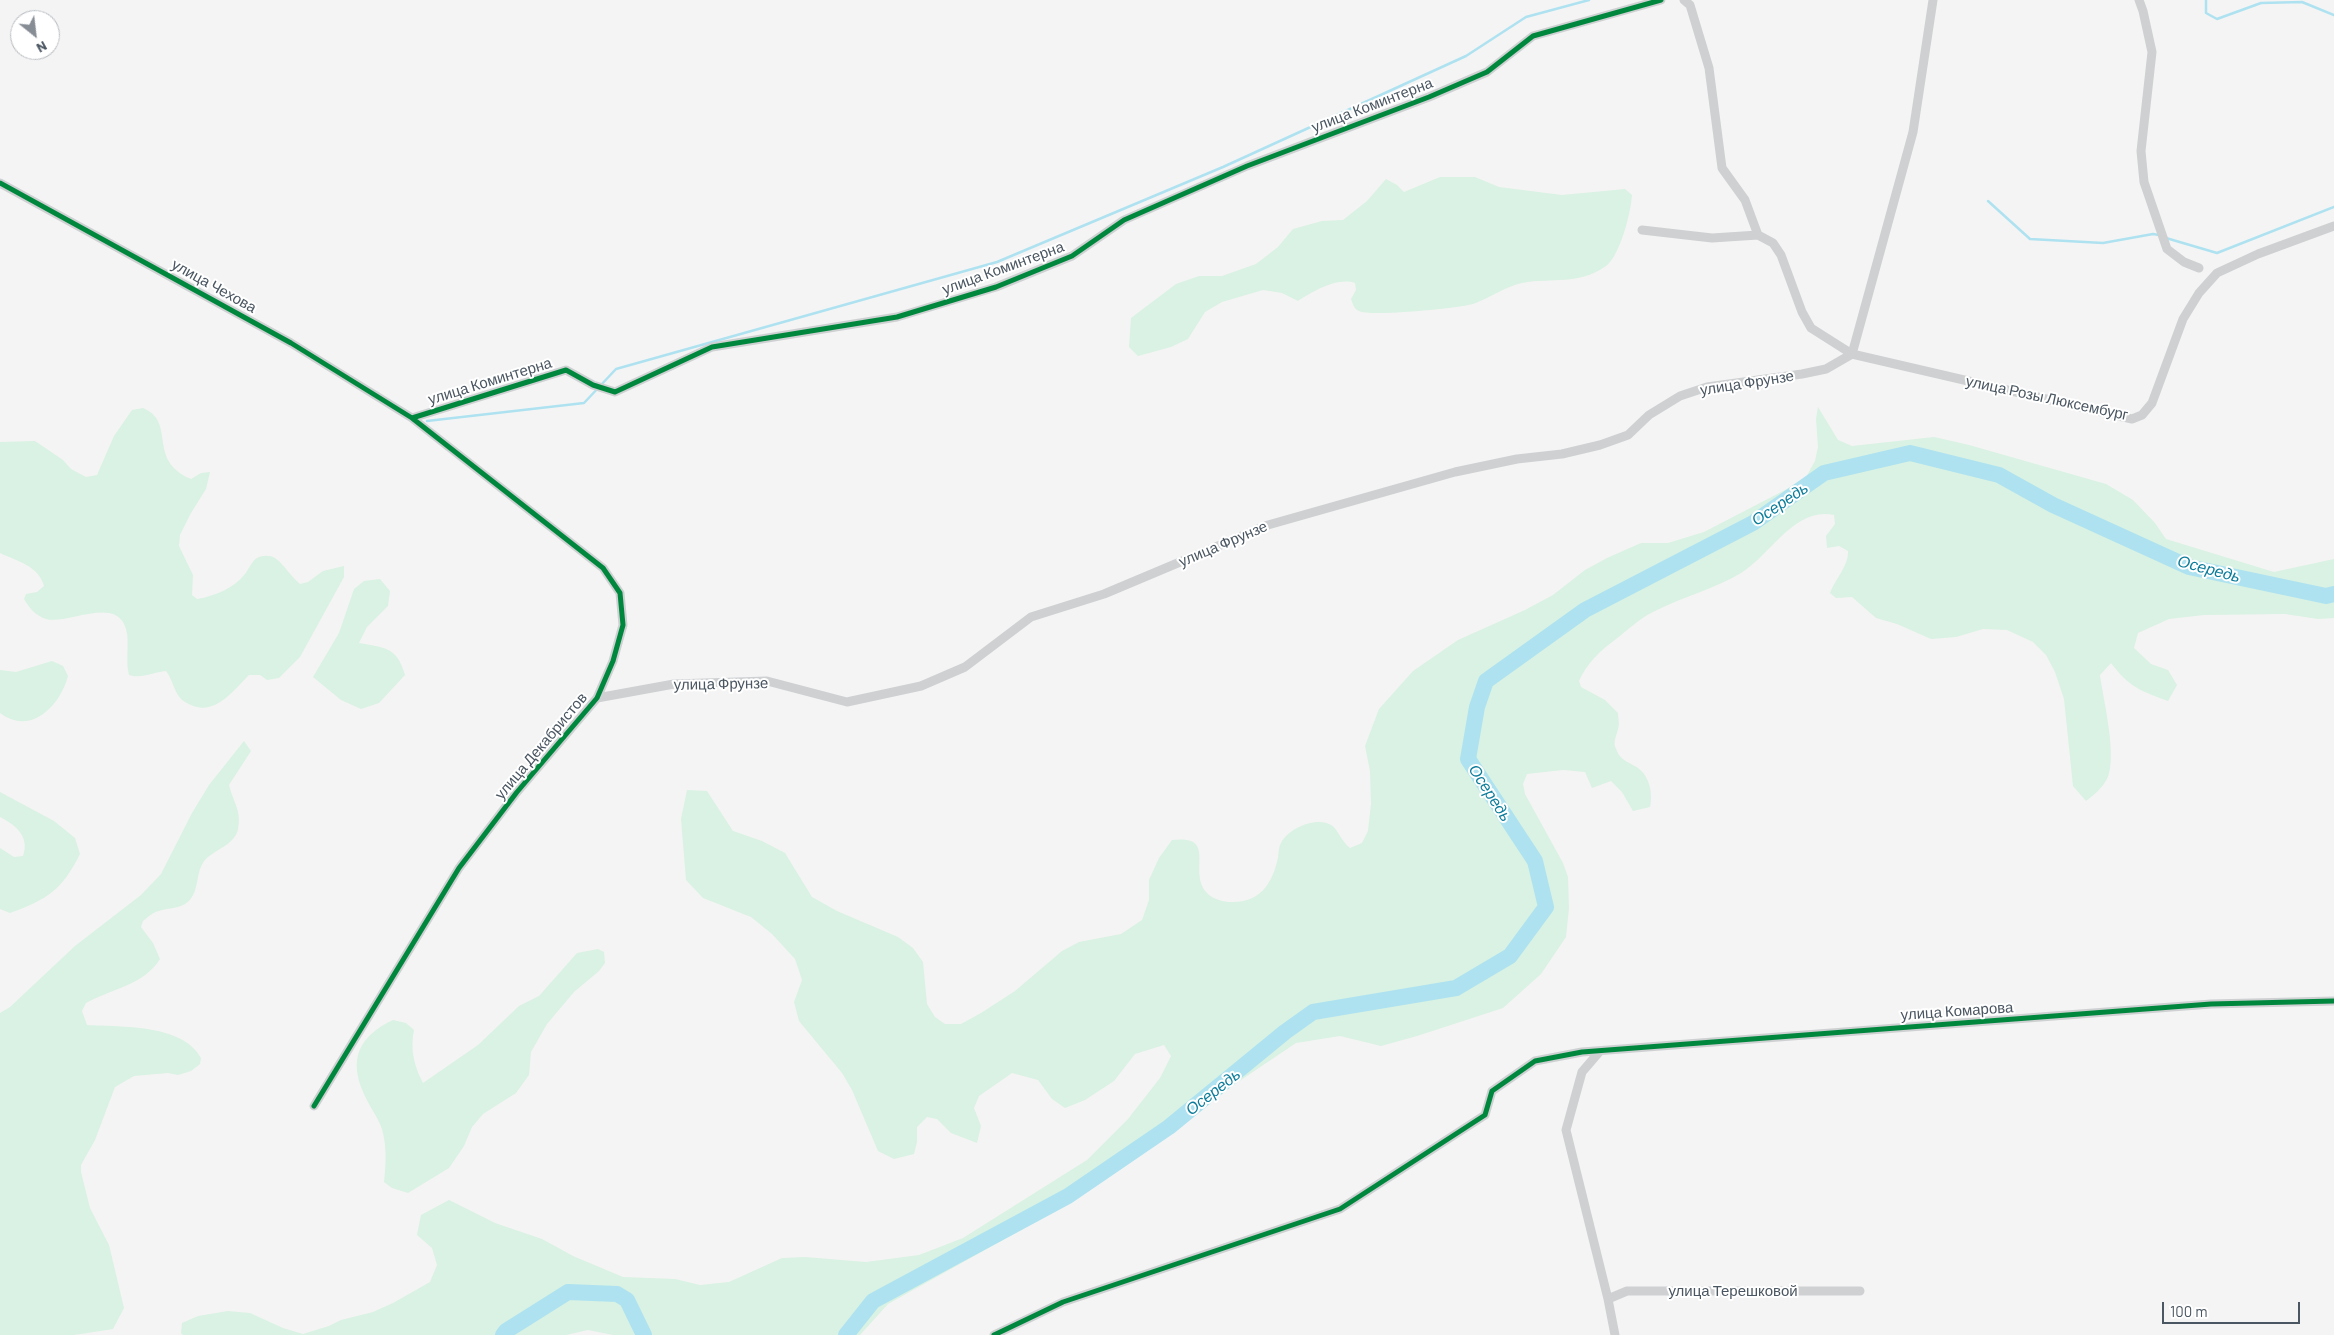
<!DOCTYPE html>
<html>
<head>
<meta charset="utf-8">
<style>
  body { margin:0 }
  #map { position:relative; width:2334px; height:1335px; overflow:hidden; background:#f4f4f4; font-family:Barlow,sans-serif }
  canvas { display:block }
  .north { position:absolute; left:10px; top:10px; width:50px; height:50px; box-sizing:border-box; background:#fff; border:1px solid #b7bbc0; border-radius:50%; rotate:151deg; font-size:14px; font-weight:700; line-height:20px; text-align:center; color:#4a5661 }
  .north::after { content:''; display:block; margin:auto; width:18px; height:22px; background:#868d94; clip-path:polygon(50% 0,100% 100%,50% 72%,0 100%) }
  .scale { position:absolute; left:2162px; top:1302px; width:138px; height:22px; box-sizing:border-box; border:2px solid #4a5661; border-top:0; padding-left:6px; font-size:15px; line-height:18px; white-space:nowrap; color:#4a5661; -webkit-text-stroke:4px #fff; paint-order:stroke }
</style>
</head>
<body>
<div id="map">
<canvas width="2334" height="1335"></canvas>
<div class="north">N</div>
<div class="scale">100 m</div>
</div>
<script>
const ctx = document.querySelector('canvas').getContext('2d');
ctx.lineJoin = 'round';
function paint(path, color) { ctx.fillStyle = color; ctx.fill(path, 'evenodd'); }
function trace(path, color, width, dash) { ctx.strokeStyle = color; ctx.lineWidth = width; ctx.lineCap = dash ? 'butt' : 'round'; ctx.setLineDash(dash || []); ctx.stroke(path); }
function label(font, color, halo, rows, align = 'center') {
  ctx.font = font + ' Barlow,sans-serif'; ctx.lineWidth = 4; ctx.setLineDash([]); ctx.textBaseline = 'middle'; ctx.strokeStyle = halo; ctx.fillStyle = color; for (const [text, x, y, turn = 0] of rows) {
    ctx.save(); ctx.translate(x, y); ctx.rotate((+turn || 0) * Math.PI / 180); ctx.textAlign = isNaN(turn) ? turn : align; if (halo) ctx.strokeText(text, 0, 0); ctx.fillText(text, 0, 0); ctx.restore();
  }
}
const green = new Path2D(`
  M1440,177H1475L1499,187L1562,195L1625,189L1632,195C1631,212 1620,256 1606,266C1577,286 1554,277 1522,283C1504,287 1490,298 1473,304C1459,308 1371,317 1359,311C1354,309 1353,304 1351,299L1356,290L1355,283C1338,277 1313,291 1298,301L1282,293L1263,290L1222,302L1205,312L1188,339L1171,347L1138,356L1129,347L1131,318L1176,284L1199,276H1222L1256,264L1278,247L1293,229L1322,221L1343,220L1367,201L1386,179L1397,185L1404,192Z
  M1818,407L1838,440L1852,446L1934,437L1969,445L2106,484L2133,500L2155,523L2166,539L2274,572L2334,559V618L2318,619L2285,614L2204,615L2169,619L2138,633L2134,648L2151,664L2168,670L2177,685L2168,701C2141,691 2129,687 2111,663L2100,675C2103,699 2118,757 2107,779C2102,788 2094,795 2086,801L2073,786L2064,699L2055,672L2046,655L2033,642L2007,630L1983,629L1956,637L1931,639L1897,624L1876,618L1852,597L1836,598L1830,593C1836,578 1849,565 1848,551L1839,546L1827,548L1826,536L1835,524L1834,515C1794,507 1771,555 1741,573C1714,589 1682,597 1653,612C1640,618 1628,630 1616,639C1600,651 1587,663 1579,681L1581,687L1605,700L1618,713C1618,718 1620,725 1618,729C1616,738 1612,742 1617,751C1621,761 1631,763 1638,768C1650,777 1653,794 1650,807L1633,811L1622,792L1611,781L1592,788L1585,772L1563,770L1527,774L1523,784L1525,794L1563,863L1568,877L1569,908L1566,937L1541,974L1503,1008L1417,1036L1381,1046L1340,1036L1296,1043L1238,1082L1159,1142L1073,1201L888,1304L860,1335H613L588,1330L566,1335H183L181,1333L182,1323L198,1316L228,1311L250,1313L283,1328L303,1334L329,1326L341,1320L373,1312L393,1303L430,1282L437,1265L432,1248L417,1235L421,1215L449,1200L495,1223L542,1239L573,1256L623,1277L675,1279L700,1285L729,1282L782,1258L805,1257L866,1262L919,1255L963,1238L1087,1160L1128,1119L1160,1078L1171,1056L1164,1045L1135,1054L1114,1081L1085,1100L1065,1108L1052,1099L1038,1080L1012,1073L979,1096L974,1108L981,1126L977,1143L951,1133L937,1119L927,1117L917,1127V1142L914,1154L894,1159L878,1151L852,1090L842,1073L799,1021L794,1002L802,980L795,959L772,934L751,917L703,898L686,880L681,819L687,790L707,791L733,831L762,841L785,853L812,897L837,911L898,937L913,948L923,962L927,1004L935,1017L945,1024H961L981,1013L1015,991L1062,951L1079,942L1121,934L1142,920L1149,900V880L1159,858L1172,840C1222,834 1182,877 1212,897C1217,900 1225,902 1231,902C1258,903 1271,886 1277,862C1279,856 1278,848 1281,843C1288,828 1317,816 1331,825C1338,829 1341,841 1350,848L1362,843L1368,831L1371,804L1370,771L1365,746L1379,709L1413,671L1458,640L1525,610L1553,595L1585,570L1607,558L1641,543H1668L1704,532L1785,490L1806,477L1815,461L1818,447L1816,419Z
  M143,408C177,422 146,460 191,479L201,473L210,472L206,489L191,513L180,535L179,546L193,575L192,595L197,599C215,596 234,588 245,574C249,569 252,561 257,558C263,555 270,555 275,558C285,565 290,576 300,584L308,582L323,571L344,566V577L300,657L279,678L267,680L260,675H249C233,691 215,716 191,705C186,703 181,700 178,695C173,687 172,679 166,671C153,672 142,679 129,675C125,660 130,642 126,629C117,595 67,625 46,619C35,615 30,609 24,599L26,594L37,592L44,586C39,566 17,561 0,553V442L35,441L63,460L71,469L86,477L97,475L114,436L132,410Z
  M380,579L390,591L388,606L367,627L359,643C384,648 397,646 405,675L379,703L361,709L341,700L313,677L339,633L354,589L364,581Z
  M52,661L63,666L68,676C60,706 31,736 0,713V670L16,672Z
  M244,741L251,751L229,785C233,802 242,811 238,829C235,845 215,849 205,860C194,873 201,894 185,904C177,909 167,908 159,911C153,912 148,917 143,921L141,927L153,943L160,959C144,985 111,989 86,1003L82,1011L87,1025C121,1027 183,1024 201,1058L200,1064L191,1071L178,1075L168,1073L134,1076L115,1087L95,1140L81,1165V1172L90,1208L109,1245L124,1308L113,1329L74,1335H0V1013L10,1007L75,946L141,895L161,874L192,813L209,785Z
  M0,792L54,821L75,838L80,854C62,890 48,899 10,913L0,909V848L14,857L23,856C30,837 16,825 0,817Z
  M598,949L604,952L605,963L599,971L574,992L547,1024L531,1052L529,1075L516,1093L483,1114L472,1127L464,1146L449,1168L408,1193L392,1188L384,1182C386,1164 387,1147 382,1129C378,1117 369,1106 364,1094C348,1059 359,1036 393,1020L406,1023L414,1030C410,1049 414,1066 423,1083L478,1045L519,1006L539,996L577,953Z`);
const stream = new Path2D(`
  M2206,0V13L2217,19L2261,3L2302,2L2334,15
  M1988,201L2030,239L2103,243L2153,234L2159,235
  M2166,238L2217,253L2334,207
  M427,421L584,403L616,369L997,262L1223,167L1466,56L1526,17L1589,0`);
const river = new Path2D(`
  M503,1335L506,1331L568,1292L617,1294L627,1300L644,1335
  M846,1335L873,1301L1068,1196L1169,1127L1285,1032L1313,1012L1456,988L1510,956L1546,907L1535,861L1468,759L1477,707L1486,681L1585,610L1753,523L1824,473L1910,453L1999,475L2053,505L2189,567L2326,596L2334,594`);
const street = new Path2D(`
  M1684,0L1690,5L1709,68L1722,168L1745,200L1758,235
  M2139,0L2143,11L2152,52L2141,151L2144,182L2167,249L2184,262L2199,268
  M0,183L291,343L412,418L603,568L620,593L623,625L613,661L597,698L517,792L459,868L314,1106
  M1642,230L1712,238L1758,235L1773,243L1781,255L1802,312L1811,328L1852,354L2132,419L2142,415L2152,403L2183,319L2199,293L2217,273L2258,254L2334,226
  M1852,354L1913,132L1933,0
  M412,418L566,370L593,385L615,392L712,347L897,317L996,287L1072,256L1124,220L1247,166L1429,97L1487,72L1533,36L1661,0
  M597,698L674,684L767,681L847,702L921,686L965,667L1031,617L1104,594L1268,525L1455,472L1517,459L1562,454L1600,445L1628,435L1649,415L1680,396L1707,387L1802,374L1826,369L1852,354
  M1600,1051L1582,1072L1566,1130L1608,1299L1615,1335
  M1608,1299L1627,1291H1860
  M994,1335L1063,1302L1340,1209L1485,1115L1492,1091L1535,1061L1582,1052L2211,1004L2334,1001`);
const cycleway = new Path2D(`
  M0,183L291,343L412,418L603,568L620,593L623,625L613,661L597,698L517,792L459,868L314,1106
  M412,418L566,370L593,385L615,392L712,347L897,317L996,287L1072,256L1124,220L1247,166L1429,97L1487,72L1533,36L1661,0
  M994,1335L1063,1302L1340,1209L1485,1115L1492,1091L1535,1061L1582,1052L2211,1004L2334,1001`);
const streetNames = [
  ["улица Коминтерна",1372,105,-21],
  ["улица Коминтерна",1003,268,-20],
  ["улица Чехова",214,286,29],
  ["улица Коминтерна",490,381,-17],
  ["улица Фрунзе",1747,383,-9],
  ["улица Розы Люксембург",2047,398,12],
  ["улица Фрунзе",1223,544,-23],
  ["улица Фрунзе",721,684,-1],
  ["улица Декабристов",541,746,-50],
  ["улица Комарова",1957,1011,-4],
  ["улица Терешковой",1733,1291]
];
const waterNames = [
  ["Осередь",1780,504,-34],
  ["Осередь",2209,569,15],
  ["Осередь",1490,793,57],
  ["Осередь",1213,1092,-38]
];
paint(green, '#d9f2e3');
trace(stream, '#aee2f0', 2.5);
trace(river, '#aee2f0', 16);
trace(street, '#ced0d2', 9);
trace(cycleway, '#00873e', 5);
label('15px', '#4a5661', '#fff', streetNames);
label('italic 16px', '#0c7c9b', '#fff', waterNames);
</script>
</body>
</html>
